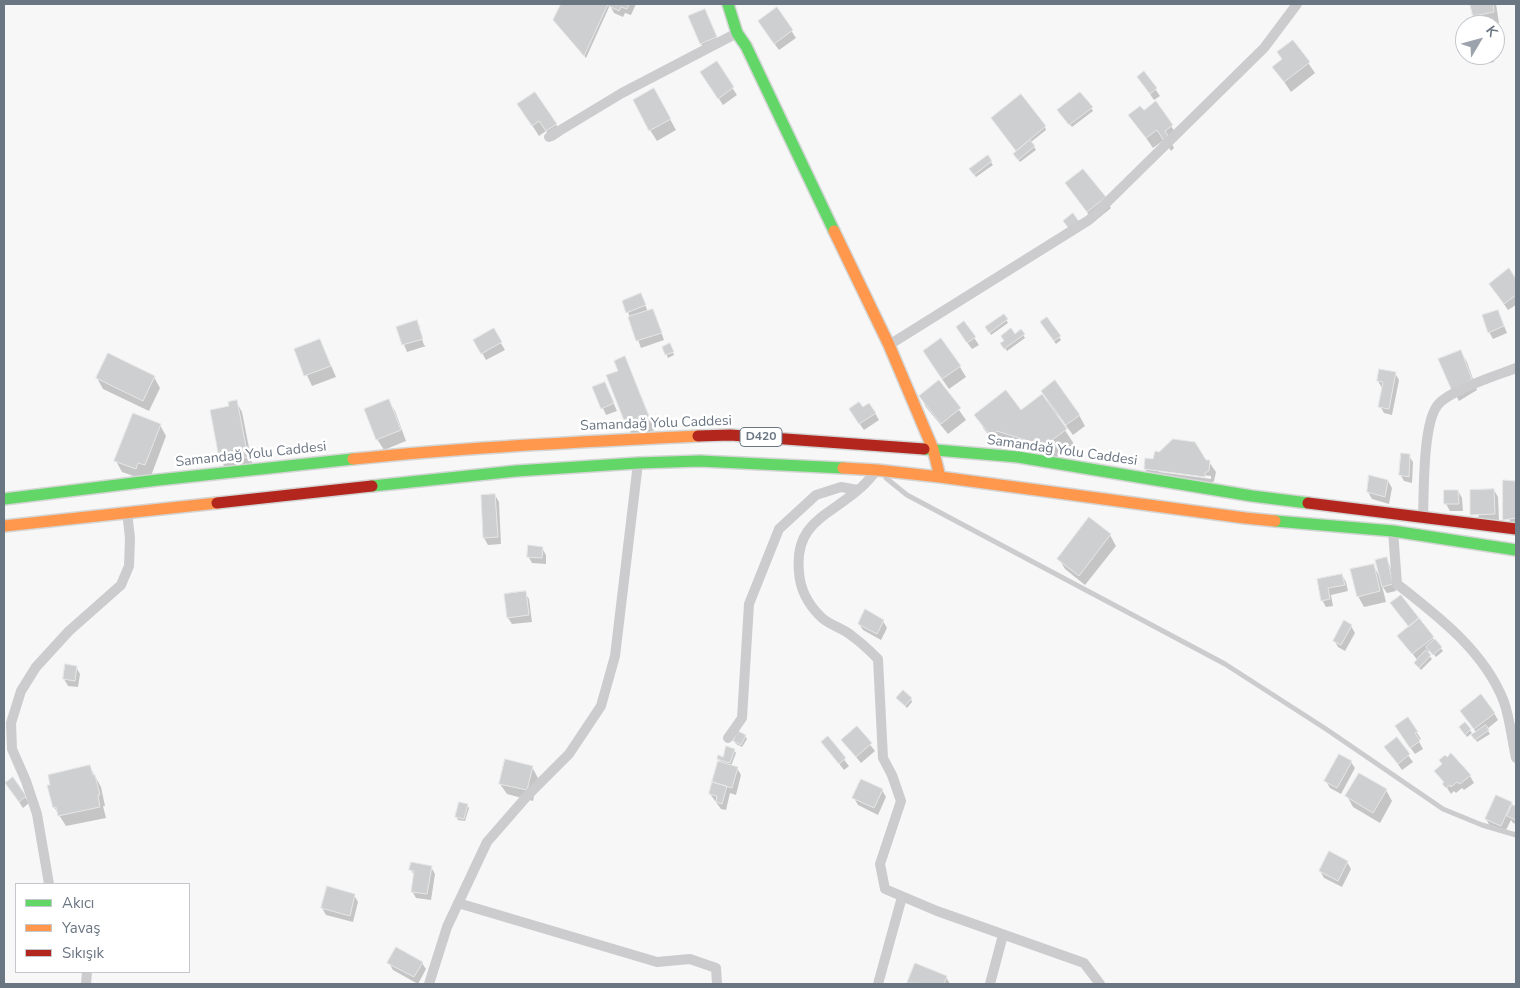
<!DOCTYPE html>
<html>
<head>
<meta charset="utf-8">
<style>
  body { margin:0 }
  #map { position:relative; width:1520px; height:988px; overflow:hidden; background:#f7f7f7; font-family:"Nunito Sans",sans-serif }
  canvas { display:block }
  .frame { position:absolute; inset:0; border:5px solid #6b7683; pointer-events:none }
  .legend { position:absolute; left:15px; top:883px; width:175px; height:90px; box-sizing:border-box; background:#fff; border:1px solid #c4c8cd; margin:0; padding:6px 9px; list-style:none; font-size:15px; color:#6b7683 }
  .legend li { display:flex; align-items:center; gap:10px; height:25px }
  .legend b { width:25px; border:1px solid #c4c8cd }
  .north { position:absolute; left:1455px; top:15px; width:50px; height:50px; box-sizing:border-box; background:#fff; border:1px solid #c4c8cd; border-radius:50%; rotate:53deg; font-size:14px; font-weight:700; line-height:20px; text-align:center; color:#6b7683 }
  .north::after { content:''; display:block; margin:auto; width:18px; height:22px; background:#9ca3ac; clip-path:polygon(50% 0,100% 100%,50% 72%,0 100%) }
</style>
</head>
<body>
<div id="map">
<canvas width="1520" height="988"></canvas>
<div class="frame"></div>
<ul class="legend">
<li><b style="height:6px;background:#63d668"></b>Akıcı</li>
<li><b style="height:6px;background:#ff974d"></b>Yavaş</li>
<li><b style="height:6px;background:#b3261e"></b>Sıkışık</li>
</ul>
<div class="north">K</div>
</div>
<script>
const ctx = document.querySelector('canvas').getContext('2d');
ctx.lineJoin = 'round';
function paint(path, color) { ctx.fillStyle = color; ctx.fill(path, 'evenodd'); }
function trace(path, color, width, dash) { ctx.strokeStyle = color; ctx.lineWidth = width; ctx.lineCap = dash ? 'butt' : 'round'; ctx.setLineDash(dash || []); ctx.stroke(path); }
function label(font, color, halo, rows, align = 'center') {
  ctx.font = font + ' "Nunito Sans",sans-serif'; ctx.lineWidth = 5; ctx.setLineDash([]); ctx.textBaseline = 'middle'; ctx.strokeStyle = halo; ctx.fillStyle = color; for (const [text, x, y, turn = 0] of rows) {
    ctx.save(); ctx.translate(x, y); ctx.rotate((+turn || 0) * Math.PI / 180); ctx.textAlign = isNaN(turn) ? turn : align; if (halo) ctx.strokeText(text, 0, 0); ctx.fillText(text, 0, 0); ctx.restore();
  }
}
const shadow = new Path2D(`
  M562,4H636L631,15L625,13L623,17L614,13L610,5L586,58L554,20Z
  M1472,4H1496L1499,23L1494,24V25H1479L1474,16Z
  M777,9L796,38L779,50L763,28Z
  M708,17L720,44L705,50L701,44Z
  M1293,41L1315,73L1291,92L1274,67L1283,60Z
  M1487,55H1493L1494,62L1489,63Z
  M716,63L737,95L723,105L706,79Z
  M1144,73L1160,96L1154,100L1138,77Z
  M660,101L676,130L657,141L650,130Z
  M1155,103L1178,136L1171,142L1174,148L1171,151L1164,140L1153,148L1130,115L1143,112Z
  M519,105L556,124L562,135L553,141L546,131L539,136Z
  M1091,108L1093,111L1072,127L1060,113Z
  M994,121L1045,127L1046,130L1031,142L1036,150L1020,162L1016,157L1017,152Z
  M991,162L993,165L976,177L973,173Z
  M1066,183L1105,197L1111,208L1094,222Z
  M1509,270L1516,281V305L1508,310L1495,291Z
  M644,302L648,312L652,310L656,317L664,340L641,348L628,312Z
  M1498,311L1507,333L1493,339L1489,332Z
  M1004,316L1008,323L991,335L987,327Z
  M1047,319L1061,340L1056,344L1043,325Z
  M417,321L420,327H418L424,345L426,346L407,352L397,328Z
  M964,323L979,345L972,349L961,334Z
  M493,330L505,350L486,360L475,340Z
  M1021,331L1025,338L1007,351L1002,344Z
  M320,340L336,377L312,386L295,350Z
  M663,347L671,348L674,355L668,358Z
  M1461,352L1467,362L1477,390L1459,401L1453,390Z
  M624,358L630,369L655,430L635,438L628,428L607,376L620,371Z
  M930,362L960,367L966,377L949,389Z
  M1395,373L1399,380L1392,415L1384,413L1380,406L1382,388L1378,381Z
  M154,377L160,388L149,411L103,389L97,378Z
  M939,382L966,420L948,434L926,407L920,396Z
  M594,388L608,390L617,411L606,415Z
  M1042,392L1079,415L1085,426L1073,435L1057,414L1055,415L1074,444L1053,460L1006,445L1000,450L984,429L976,415L1021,412L1048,401Z
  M236,401L242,412L253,468L228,473L222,462Z
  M388,401L395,411L406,441L384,450L377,439Z
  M863,409L875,413L879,420L864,430L854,416Z
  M160,425L166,436L151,476L142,479L122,472L116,461Z
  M1174,440L1194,443L1206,461L1209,462L1216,472L1214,481L1210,484V487L1152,480L1145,469L1146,460L1154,461L1156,453H1159ZM1159,470L1211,476V479L1159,472Z
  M1409,456L1413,462L1412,483L1404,481L1400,474Z
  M1388,481L1392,488L1389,504L1372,499L1368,492Z
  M1504,481L1516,482V529L1511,530Z
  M1494,490L1498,497L1499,521L1475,522Z
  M1458,491L1462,498L1463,511H1450L1446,504Z
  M495,495L499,502L501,544L488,545L484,538Z
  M1110,535L1116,546L1085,585L1065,569L1059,559Z
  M542,548L546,555V564L532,563L528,556Z
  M1386,559L1390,566L1396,591L1387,593L1382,586L1386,602L1364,607L1358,596L1373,565L1380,577Z
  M1342,575L1346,582L1348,591L1331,595L1333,606L1326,607L1322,600L1319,580Z
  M525,593L529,599L532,622L512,624L508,618Z
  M1400,597L1443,651L1436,657L1430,650L1427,653L1432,659L1421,670L1417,666L1418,661L1399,636L1410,628L1392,604Z
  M883,621L887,628L881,640L863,630L859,624Z
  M1351,626L1355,633L1345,651L1338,647L1334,640Z
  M76,667L80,674L78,687L68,686L64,679Z
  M897,698L911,699L912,702L907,708Z
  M1494,713L1498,720L1487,729L1490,734L1477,742L1473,735L1477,733L1465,718Z
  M1407,718L1421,739L1418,740L1423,749L1415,754L1400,733Z
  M1465,723L1472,733L1467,737L1462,730Z
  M857,728L875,751L861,763L842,740Z
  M745,736L747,739L742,747L736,744L734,741Z
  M827,738L849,766L844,770L822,742Z
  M1396,739L1413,762L1402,770L1386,747Z
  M734,750L736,753L731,766L737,768L741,775L736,795L730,793L726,810L721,809L710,794L721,763L719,759H723Z
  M1351,762L1355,768L1341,794L1330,788L1326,781Z
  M90,767L101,787L105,806H103L106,818L66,826L54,807Z
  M532,767L538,778L533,801L507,794L500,784Z
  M1436,771L1470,776L1474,783L1464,790L1462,788L1456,793L1454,791L1451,794Z
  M11,790L25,797L29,803L23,808Z
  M882,790L886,797L878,815L858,805L854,798Z
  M1386,790L1392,801L1380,823L1353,807L1347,796Z
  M1511,803L1516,808V824L1513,823L1511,820L1505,832L1490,826L1486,819Z
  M467,805L469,808L465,821L458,820L456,816Z
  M1347,862L1351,869L1342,887L1324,878L1320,871Z
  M431,867L435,874L431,900L416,898L412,891L415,877L411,870Z
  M354,895L358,902L353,922L326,915L322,908Z
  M389,963H422L426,969L418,984L393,970Z
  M946,977L950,984H909L908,983Z`);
const building = new Path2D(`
  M561,4H608L584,56L553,20Z
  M610,4H629L627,9L621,7L619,11L609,6Z
  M1470,4H1493L1494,12L1473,16Z
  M777,7L793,30L774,44L758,21Z
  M705,9L717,37L700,44L688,16Z
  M1492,19L1493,25H1480V21Z
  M1293,40L1310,62L1284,82L1272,67L1282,59L1277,52Z
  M717,61L734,87L718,99L700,72Z
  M1144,71L1157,88L1150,94L1137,77Z
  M654,88L671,119L649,131L633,100Z
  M535,92L557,124L546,131L539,121L532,126L517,104Z
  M1080,92L1093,107L1069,125L1057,110Z
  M1021,94L1046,126L1016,151L991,118Z
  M1156,101L1173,125L1165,131L1169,137L1164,141L1157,130L1146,138L1128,115L1140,106L1144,110Z
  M1030,140L1035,146L1018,160L1013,154Z
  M988,155L992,161L974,175L969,169Z
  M1083,169L1106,197L1087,212L1065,183Z
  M1073,213L1080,223L1070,230L1063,221Z
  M1509,268L1516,279V295L1504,304L1489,284Z
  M641,293L646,305L626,313L622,301Z
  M653,309L662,333L636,341L628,317Z
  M1498,310L1504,326L1488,333L1482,315Z
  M1004,314L1008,319L989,333L985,327Z
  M1047,317L1061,336L1054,341L1040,322Z
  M417,320L423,339L402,345L396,327Z
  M964,321L976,337L967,343L956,327Z
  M494,328L502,342L481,354L473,340Z
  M1011,328L1015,334L1021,329L1025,334L1004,349L1000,343L1004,341L1001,336Z
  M941,338L961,366L942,379L923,351Z
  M320,339L331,366L304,376L294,349Z
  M670,343L674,352L665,355L662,347Z
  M1461,350L1472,379L1452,391L1438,359Z
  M108,353L155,376L143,401L96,378Z
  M625,356L650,419L627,428L606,375L618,371L614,361Z
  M1379,369L1396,372L1389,409L1378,407L1383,382L1377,381Z
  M939,380L961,408L941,424L919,396Z
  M1055,380L1080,415L1066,425L1041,391Z
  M605,382L614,403L601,409L592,387Z
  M1006,390L1021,410L1042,394L1067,429L1044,446L997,431L991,436L974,415Z
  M389,399L401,430L376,440L364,409Z
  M237,400L248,457L220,463L210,410L229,406L228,402Z
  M859,402L863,407L869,403L876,413L859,424L849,409Z
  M133,413L161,424L145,465L138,463L136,469L114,461Z
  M1173,439L1195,442L1206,460H1210L1209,471L1205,473V477L1144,469L1145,458L1153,459L1155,451L1159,452Z
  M1401,453L1410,454L1409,477L1399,475Z
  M1369,475L1388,480L1385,497L1367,492Z
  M1503,480L1516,481V518L1503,520Z
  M1494,489L1495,514L1470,515V490Z
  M1444,490H1458L1459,504H1444Z
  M495,494L498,537L483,538L481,495Z
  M1089,517L1111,534L1079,576L1057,559Z
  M528,545L543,547L542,558L527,557Z
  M1387,557L1393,584L1382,587L1375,560Z
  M1374,564L1380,591L1357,597L1350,569Z
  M1342,574L1345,585L1328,588L1330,599L1321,601L1317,579Z
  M526,591L529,615L507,618L504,594Z
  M1401,595L1419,618L1409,627L1390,603Z
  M865,609L884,620L877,634L858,624Z
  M1419,618L1434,637L1412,654L1397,636Z
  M1344,620L1352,625L1341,645L1333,641Z
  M1435,639L1442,647L1433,655L1426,647Z
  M1426,650L1431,655L1419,668L1414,663Z
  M65,664L77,666L75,681L63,679Z
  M903,690L912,698L905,706L896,698Z
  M1481,694L1495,713L1474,729L1460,711Z
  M1408,717L1418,732L1415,733L1420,741L1410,748L1395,726Z
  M1465,722L1471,729L1465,735L1459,727Z
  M1486,725L1489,730L1475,740L1471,735Z
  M857,726L872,743L856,757L841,740Z
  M738,731L746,735L741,745L733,741Z
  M828,736L846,758L839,764L821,742Z
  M1397,737L1410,754L1398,764L1384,747Z
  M726,746L735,749L730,763L717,759L718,755L723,757Z
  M1451,753L1471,775L1460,784L1457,782L1451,787L1450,785L1446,788L1442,784L1444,782L1434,771L1442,764L1439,760L1445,755L1447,757Z
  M1339,754L1352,761L1337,788L1324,781Z
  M505,759L533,766L527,790L499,784Z
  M718,761L738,767L732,788L712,782Z
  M90,765L93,775H95L100,795H98L100,807L58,816L56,807L53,808L47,785H50L48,775Z
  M1359,773L1387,789L1373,813L1345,796Z
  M13,777L26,796L19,802L5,783Z
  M861,779L883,789L874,808L852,798Z
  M712,782L727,786L722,804L716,802L717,796L709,794Z
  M1496,795L1512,802L1501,826L1485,819Z
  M459,802L468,804L464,819L455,817Z
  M1512,805L1516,806V820L1507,816Z
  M1329,851L1348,861L1338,881L1319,871Z
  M411,862L432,866L427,894L411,892L414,871L409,870Z
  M327,886L355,894L350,916L321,908Z
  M396,947L423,962L414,977L387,963Z
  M915,963L947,976L944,984L907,983Z`);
const lane = new Path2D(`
  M886,478L907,495L1225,664L1326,729L1443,809L1482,825L1516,835`);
const street = new Path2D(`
  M549,137L622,93L737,33
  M889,345L1089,220L1264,48L1297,4
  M877,470C871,477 865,485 858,490C828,516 794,523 799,572C800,589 807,603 820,616C828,625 843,628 852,636C862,643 870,651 878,659L883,758L892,775L901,801L880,864L885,889L937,911L1084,963L1100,984
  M1423,516C1424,490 1423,425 1437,406C1447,391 1498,375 1516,368
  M1393,531L1397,584C1438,616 1485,652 1504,702C1510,719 1512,740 1516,758
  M728,738L742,718L749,604L779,529L816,495L841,487L858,490
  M49,884L37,814L26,781L12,749L11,723L21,691L36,667L69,631L121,585L129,566L130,538L127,512
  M458,903L657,962L690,959L716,968L717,984
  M86,984L87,972
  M429,984L447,927L487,842L528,795L569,754L601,706L615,656L638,463
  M878,984L902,897
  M990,984L1003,935`);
const fast = new Path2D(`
  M728,4L737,33L746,46L834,231
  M924,449L1018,457L1252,496L1308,503
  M372,486L516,471L638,463L700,461L843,468
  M4,499L158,480L353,459
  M1275,521L1393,531L1516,550`);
const slow = new Path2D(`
  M834,231L889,345L933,449L940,477
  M353,459C467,447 583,442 698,436
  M843,468L877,470L940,477L1245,518L1275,521
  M4,526L217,503`);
const jam = new Path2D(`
  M698,436L730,435L924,449
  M217,503L372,486
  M1308,503L1516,529`);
const shields = [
  [761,437,42]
];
const shieldNames = [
  ["D420",761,437]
];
const streetNames = [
  ["Samandağ Yolu Caddesi",656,424,-2],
  ["Samandağ Yolu Caddesi",1062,451,8],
  ["Samandağ Yolu Caddesi",251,455,-6]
];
paint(shadow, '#0003');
paint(building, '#cecfd0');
trace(building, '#e6e6e6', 1);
trace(fast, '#d4d5d5', 14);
trace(slow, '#d4d5d5', 14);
trace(jam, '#d4d5d5', 14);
trace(lane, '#ccccce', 5);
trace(street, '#ccccce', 10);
trace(fast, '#63d668', 11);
trace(slow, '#ff974d', 11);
trace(jam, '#b3261e', 11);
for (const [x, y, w] of shields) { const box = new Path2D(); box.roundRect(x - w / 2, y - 9.5, w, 19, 4); ctx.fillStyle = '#fff'; ctx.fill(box); trace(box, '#6b7683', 1); }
label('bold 12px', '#6b7683', null, shieldNames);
label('14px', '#6b7683', '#fff', streetNames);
</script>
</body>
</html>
